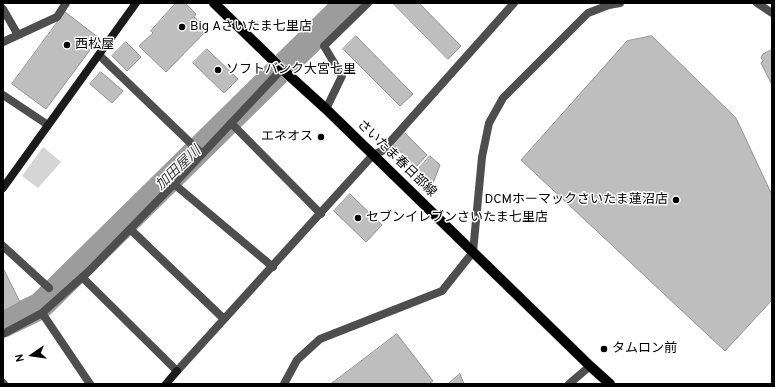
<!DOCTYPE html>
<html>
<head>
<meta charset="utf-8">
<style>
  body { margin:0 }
  #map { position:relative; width:775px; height:387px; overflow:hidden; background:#fff; font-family:Overpass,sans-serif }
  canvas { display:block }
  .frame { position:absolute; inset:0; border:4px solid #000; pointer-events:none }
  .north { position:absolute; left:12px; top:335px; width:40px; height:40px; -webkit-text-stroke:3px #fff; paint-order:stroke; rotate:257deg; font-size:11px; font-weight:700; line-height:16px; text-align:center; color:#000 }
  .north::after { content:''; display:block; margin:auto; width:14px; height:18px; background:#000; clip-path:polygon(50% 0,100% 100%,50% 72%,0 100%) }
</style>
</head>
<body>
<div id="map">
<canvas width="775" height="387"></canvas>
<div class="frame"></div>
<div class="north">N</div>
</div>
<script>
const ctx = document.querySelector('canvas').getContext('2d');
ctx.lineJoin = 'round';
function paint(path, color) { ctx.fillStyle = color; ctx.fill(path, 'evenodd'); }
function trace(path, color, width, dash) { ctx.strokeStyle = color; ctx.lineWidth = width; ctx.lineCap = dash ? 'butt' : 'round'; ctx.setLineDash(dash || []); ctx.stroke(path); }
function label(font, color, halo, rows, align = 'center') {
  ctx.font = font + ' Overpass,"Noto Sans JP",sans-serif'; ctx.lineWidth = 3; ctx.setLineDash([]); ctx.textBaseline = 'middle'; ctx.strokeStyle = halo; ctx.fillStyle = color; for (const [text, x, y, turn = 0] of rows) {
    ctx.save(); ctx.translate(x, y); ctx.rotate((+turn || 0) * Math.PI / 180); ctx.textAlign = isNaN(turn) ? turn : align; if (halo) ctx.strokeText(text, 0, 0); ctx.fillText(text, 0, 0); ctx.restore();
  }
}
const green = new Path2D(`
  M43,147L61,162L38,188L22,176Z`);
const river = new Path2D(`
  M3,324L40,306L348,3`);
const building = new Path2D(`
  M176,3H185L196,14L194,17L208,29L166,72L139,46L153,33L151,31Z
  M393,3H419L461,46L448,59Z
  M65,12L99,38L46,109L12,84Z
  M356,36L413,94L400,106L343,49Z
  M652,36L736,118L772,195V300L725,351L521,160L627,41Z
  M126,42L141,57L127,71L112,56Z
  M207,49L238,79L224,93L193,63Z
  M772,50V85L761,63L763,61L761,57L763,54Z
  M101,72L123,91L112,103L90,84Z
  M405,133L427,155L416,167L393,145Z
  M430,156L440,165L432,186L416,172Z
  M350,194L382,225L366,242L334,211Z
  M3,268L20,302L3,311Z
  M397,334L433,381L429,384H331Z
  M460,374L464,384H448Z`);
const street = new Path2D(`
  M757,3L772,13
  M3,9L18,35
  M3,42L57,17L66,3
  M99,55L202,154
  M3,95L48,125
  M326,109L342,76L324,46L368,3
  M231,123L321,214
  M174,184L273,267
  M130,229L224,319
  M3,246L49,288
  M82,277L177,371L373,155L382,151L514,3
  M42,313L90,384
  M3,334L42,313L88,272L174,184L282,69
  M3,383L4,384
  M284,384L297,360L320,339L442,291L473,252L482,157L489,123L503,98L588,13L609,5L620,3
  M569,384L590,366`);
const secondary = new Path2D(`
  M3,188L136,3
  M166,384L177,371`);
const primary = new Path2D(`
  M214,3L282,69L326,109L590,366L610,384`);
const markers = [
  [182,27,4,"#000"],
  [67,45,4,"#000"],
  [218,70,4,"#000"],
  [321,137,4,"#000"],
  [676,200,4,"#000"],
  [358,218,4,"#000"],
  [604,349,4,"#000"]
];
const poiNames = [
  ["Big Aさいたま七里店",190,27],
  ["西松屋",75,45],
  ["ソフトバンク大宮七里",226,70],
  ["エネオス",313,137,"right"],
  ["DCMホーマックさいたま蓮沼店",668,200,"right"],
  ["セブンイレブンさいたま七里店",366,218],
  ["タムロン前",612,349]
];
const streetNames = [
  ["さいたま春日部線",396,159,44]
];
const waterNames = [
  ["加田屋川",179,169,-44]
];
paint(green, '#d5d5d5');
trace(river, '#9c9c9c', 27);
paint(building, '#bebebe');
trace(building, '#929292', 1);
trace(primary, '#dbdbdb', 11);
trace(street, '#4e4e4e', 8);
trace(secondary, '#1b1b1b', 8);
trace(primary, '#000', 10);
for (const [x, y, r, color] of markers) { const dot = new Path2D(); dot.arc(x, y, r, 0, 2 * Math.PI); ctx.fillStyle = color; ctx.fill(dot); trace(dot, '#fff', 1.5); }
label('13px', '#000', '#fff', poiNames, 'left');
label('13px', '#000', '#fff', streetNames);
label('italic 14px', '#3d3d3d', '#fff', waterNames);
</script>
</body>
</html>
